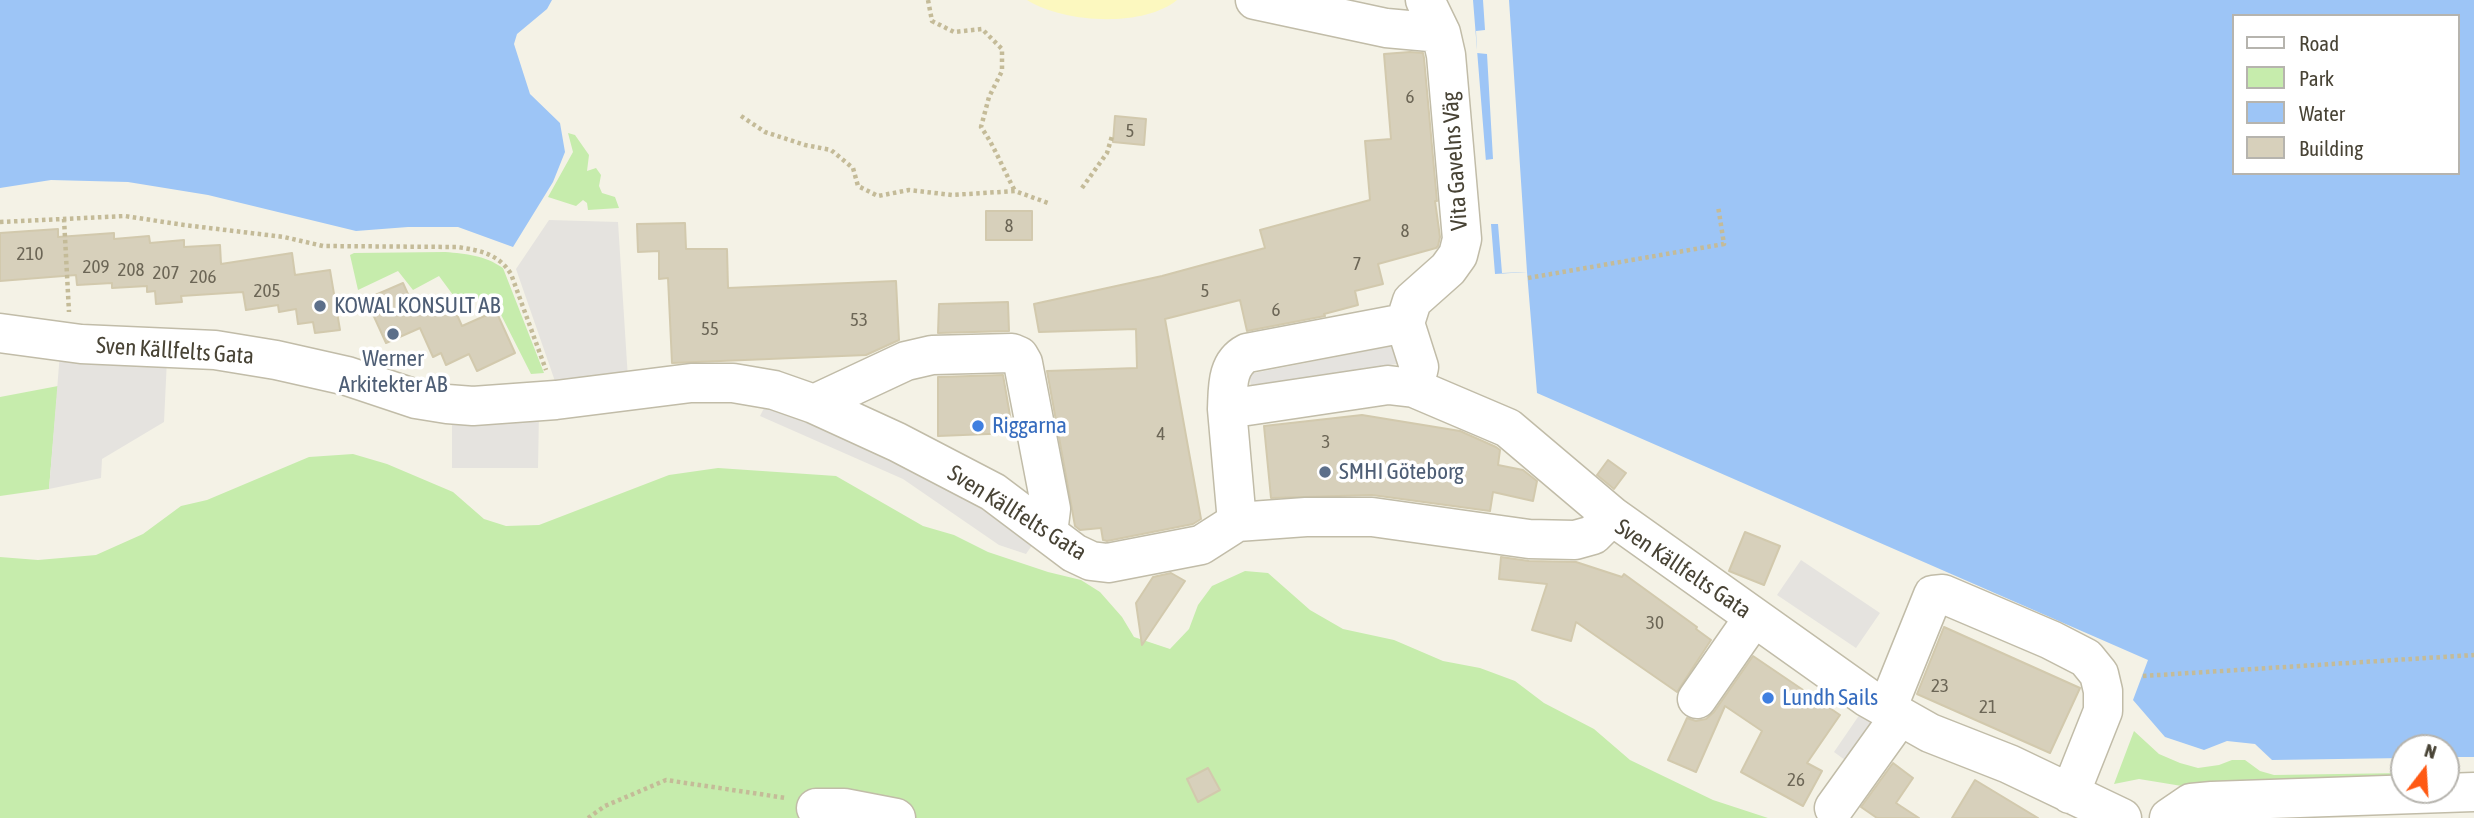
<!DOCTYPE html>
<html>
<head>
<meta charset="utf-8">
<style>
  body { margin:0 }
  #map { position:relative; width:2474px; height:818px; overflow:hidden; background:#f4f2e6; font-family:"Asap Condensed",sans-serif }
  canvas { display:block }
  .legend { position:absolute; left:2232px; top:14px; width:228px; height:161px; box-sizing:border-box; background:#fff; border:2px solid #b6b4ae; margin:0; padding:9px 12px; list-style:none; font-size:21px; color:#484335 }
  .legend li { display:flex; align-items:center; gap:14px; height:35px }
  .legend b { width:35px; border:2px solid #b6b4ae }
  .north { position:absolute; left:2390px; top:734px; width:70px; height:70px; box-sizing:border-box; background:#fff; border:2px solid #b6b4ae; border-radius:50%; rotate:17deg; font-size:19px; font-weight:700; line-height:28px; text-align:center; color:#484335 }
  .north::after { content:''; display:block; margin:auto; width:24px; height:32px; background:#ff5913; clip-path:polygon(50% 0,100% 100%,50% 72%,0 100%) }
</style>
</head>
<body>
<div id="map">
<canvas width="2474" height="818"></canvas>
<ul class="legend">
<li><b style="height:9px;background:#fff"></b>Road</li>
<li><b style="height:19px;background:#c6ecac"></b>Park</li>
<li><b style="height:19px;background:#9dc5f6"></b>Water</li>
<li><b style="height:19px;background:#d7d0bb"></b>Building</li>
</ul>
<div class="north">N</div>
</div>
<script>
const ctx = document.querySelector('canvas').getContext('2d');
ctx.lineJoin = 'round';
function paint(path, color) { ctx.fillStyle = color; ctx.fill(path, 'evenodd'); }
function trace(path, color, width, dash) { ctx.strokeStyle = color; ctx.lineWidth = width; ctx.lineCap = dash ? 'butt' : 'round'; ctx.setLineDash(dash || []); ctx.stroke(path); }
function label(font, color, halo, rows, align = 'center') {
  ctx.font = font + ' "Asap Condensed",sans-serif'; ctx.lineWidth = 7; ctx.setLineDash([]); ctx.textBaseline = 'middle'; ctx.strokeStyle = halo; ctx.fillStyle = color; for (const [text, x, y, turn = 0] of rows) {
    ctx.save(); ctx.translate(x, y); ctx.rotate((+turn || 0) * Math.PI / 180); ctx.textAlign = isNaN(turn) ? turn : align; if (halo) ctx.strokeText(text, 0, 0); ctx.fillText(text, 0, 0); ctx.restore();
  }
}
const green = new Path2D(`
  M568,133L575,135L589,155L587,171L596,168L601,175L599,186L602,193L615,197L619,208L588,210L587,203L583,200L576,206L548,197L573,152Z
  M445,252C467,254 484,255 503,268L544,373L531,374L494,301L453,295L439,276L413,290L398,271L358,290L350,255L354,253Z
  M58,386L49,489L0,496V397Z
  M353,454L387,464L453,492L484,519L506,526L539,525L669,475L718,468L836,476L923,526L954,535L988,552L1048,572L1081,580L1100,592L1122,617L1134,637L1170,649L1189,629L1198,605L1212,586L1245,571L1268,573L1310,610L1343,629L1394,640L1443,661L1480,668L1515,681L1544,703L1594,729L1630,760L1713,800L1768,818H0V557L38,560L96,555L143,534L181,506L207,500L309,457Z
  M2134,731L2159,754L2180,763L2198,768L2219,765L2232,760H2245L2260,771L2274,775L2404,773V783L2188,787L2139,779L2114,784Z`);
const sand = new Path2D(`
  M1027,0H1177C1143,28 1063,23 1027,0Z`);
const parking = new Path2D(`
  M549,220L618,222L628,379L557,387L516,269Z
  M1397,345L1401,363L1252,392L1249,374Z
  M60,353L167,359L164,422L102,459L101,478L49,489Z
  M769,398L925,470L1037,538L1026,554L999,545L903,479L760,416Z
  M452,413H539L538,468H452Z
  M1801,560L1880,613L1856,648L1777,595Z
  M1860,714L1878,726L1852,765L1834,752Z`);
const water = new Path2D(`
  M0,0H552L547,9L517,34L514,44L530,94L560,123L565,152L553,182L513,247L458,227H408L356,231L208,195L128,182L51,180L0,188Z
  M1473,0H2474V757H2446V748H2404V758L2272,760L2255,744L2227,741L2204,750L2165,737L2133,700L2148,660L1537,393L1527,272L1495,274ZM2234,16H2458V173H2234Z`);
const pier = new Path2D(`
  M1483,0H1509L1527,272L1502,273L1498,224H1490L1485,160L1493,159L1487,54L1477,53L1476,31L1485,30Z`);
const building = new Path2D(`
  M1410,52L1423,53L1424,58L1437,201H1435L1440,237L1438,246L1436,248L1378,264L1383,284L1355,291L1358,305L1324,314L1325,316L1247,331L1240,300L1165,319L1201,519L1193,524L1107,541L1103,540L1101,528L1080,530L1075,526L1047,371L1137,368L1136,329L1039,332L1034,304L1162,276L1265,248L1260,230L1370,200L1365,141L1391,139L1384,54Z
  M1115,116L1146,119L1144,145L1113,142Z
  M986,211H1032V240H986Z
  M685,223L686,249H727L728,288L896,281L899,340L866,355L672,363L668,278L659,279V251L638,252L637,224Z
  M58,229V237L114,233V239L149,236L150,243L184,240V247L220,245L221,264L292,253L295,275L330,270L340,330L315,333L313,322L298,324L296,309L279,312L278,305L246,310L243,292L181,296L182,302L156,304L155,291L147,292V286L112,288V283L77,285L76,275L0,281V233Z
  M403,283L416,312L449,297L462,326L496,311L515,353L477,371L469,354L446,365L441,353L433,357L420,328L386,343L366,299Z
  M1008,302L1009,331L938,333L939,304Z
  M1003,375L1013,433L938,436V377Z
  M1362,415L1460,431L1496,447L1500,450L1498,465L1523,470L1537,481L1533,501L1493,492L1490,511L1372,495L1271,498L1264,426Z
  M1608,460L1626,473L1614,489L1597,475Z
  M1745,532L1780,546L1764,585L1729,571Z
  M1501,557L1529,561L1576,562L1622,577L1624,574L1697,627L1696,629L1711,640L1677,692L1576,622L1571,641L1532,630L1547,584L1499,579Z
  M1171,573L1185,581L1142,645L1136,603L1153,577Z
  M1944,627L2080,688L2050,753L1917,694Z
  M1753,656L1840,715L1807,763L1822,771L1803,806L1741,772L1762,731L1725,706L1696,772L1668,760L1687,718L1696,721L1706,719L1714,712Z
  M1893,763L1913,778L1896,803L1919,818H1877L1861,807Z
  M1208,768L1220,790L1198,802L1187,779Z
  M1975,780L2038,818H1952Z`);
const path = new Path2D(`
  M928,0L932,21L954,32L982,29L1002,49V71L989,97L981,127C995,147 1003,169 1015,191
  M741,116L765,132L805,145L831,150L853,168L858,186L878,196L909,190L952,195L1015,191L1048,203
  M1082,188L1107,153L1112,136
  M64,219L69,312
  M0,222L125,216L184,225L284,237L323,246L457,247C479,250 499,254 511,274L546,370
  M1528,278L1724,244L1718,206
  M2143,676L2474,655
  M588,818L605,806L666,780L786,798`);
const minor = new Path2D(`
  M1255,0L1386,28L1441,33
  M0,333L81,344L215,350L276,360L347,376L416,399L447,404L473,406L556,400L691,383H733L774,390L814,404L897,442L993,492L1074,553L1091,561L1108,563L1201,545L1237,522L1306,517H1372L1529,539L1575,540L1593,535L1612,516L1868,698L1930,733L2009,764L2122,818
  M1414,388L1419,367L1405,323L1412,301L1448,269L1458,255L1462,239L1446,55L1441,33L1425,0
  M814,404L906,361L932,355L1012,353L1019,356L1023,363L1051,509L1048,533
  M1227,409C1228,388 1226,364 1247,353L1405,323
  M1237,522L1227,409L1388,385L1414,388L1508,428L1612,516
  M1697,699L1754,617
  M1887,709L1933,595L1943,594L2051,640L2086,658L2099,674L2103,691V711L2070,794
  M816,808H844L896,818
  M1834,808L1900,716
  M2169,818L2191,803L2212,801L2474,792`);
const markers = [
  [320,306,7,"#5c6f8a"],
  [393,334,7,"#5c6f8a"],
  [978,426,7,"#3f7fe0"],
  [1325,472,7,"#5c6f8a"],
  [1768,698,7,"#3f7fe0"]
];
const numberNames = [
  ["6",1410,97],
  ["5",1130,131],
  ["8",1009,226],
  ["8",1405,231],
  ["210",30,254],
  ["7",1357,264],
  ["209",96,267],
  ["208",131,270],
  ["207",166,273],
  ["206",203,277],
  ["205",267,291],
  ["5",1205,291],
  ["6",1276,310],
  ["53",859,320],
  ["55",710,329],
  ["4",1161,434],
  ["3",1326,442],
  ["30",1655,623],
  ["23",1940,686],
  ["21",1988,707],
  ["26",1796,780]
];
const streetNames = [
  ["Vita Gavelns Väg",1455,161,-94],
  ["Sven Källfelts Gata",175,351,4],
  ["Sven Källfelts Gata",1017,513,32],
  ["Sven Källfelts Gata",1683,569,34]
];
const serviceNames = [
  ["KOWAL KONSULT AB",334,306],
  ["Werner",393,359,"center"],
  ["Arkitekter AB",393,385,"center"],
  ["SMHI Göteborg",1339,472]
];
const shopNames = [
  ["Riggarna",992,426],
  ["Lundh Sails",1782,698]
];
paint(green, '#c6ecac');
paint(sand, '#fcf8bf');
paint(parking, '#e5e3df');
paint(water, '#9dc5f6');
paint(pier, '#f4f2e6');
paint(building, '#d7d0bb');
trace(building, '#d2c9ad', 2);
trace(minor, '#c1bca8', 41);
trace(path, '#c4bb98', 4.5, [3.5, 3.5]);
trace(minor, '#fff', 38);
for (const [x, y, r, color] of markers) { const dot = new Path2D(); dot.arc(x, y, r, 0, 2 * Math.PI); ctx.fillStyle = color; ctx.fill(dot); trace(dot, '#fff', 2.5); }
label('19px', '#6c6656', null, numberNames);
label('23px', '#484335', '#fff', streetNames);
label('23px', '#4e5e75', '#fff', serviceNames, 'left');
label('23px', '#366cbe', '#fff', shopNames, 'left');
</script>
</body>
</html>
